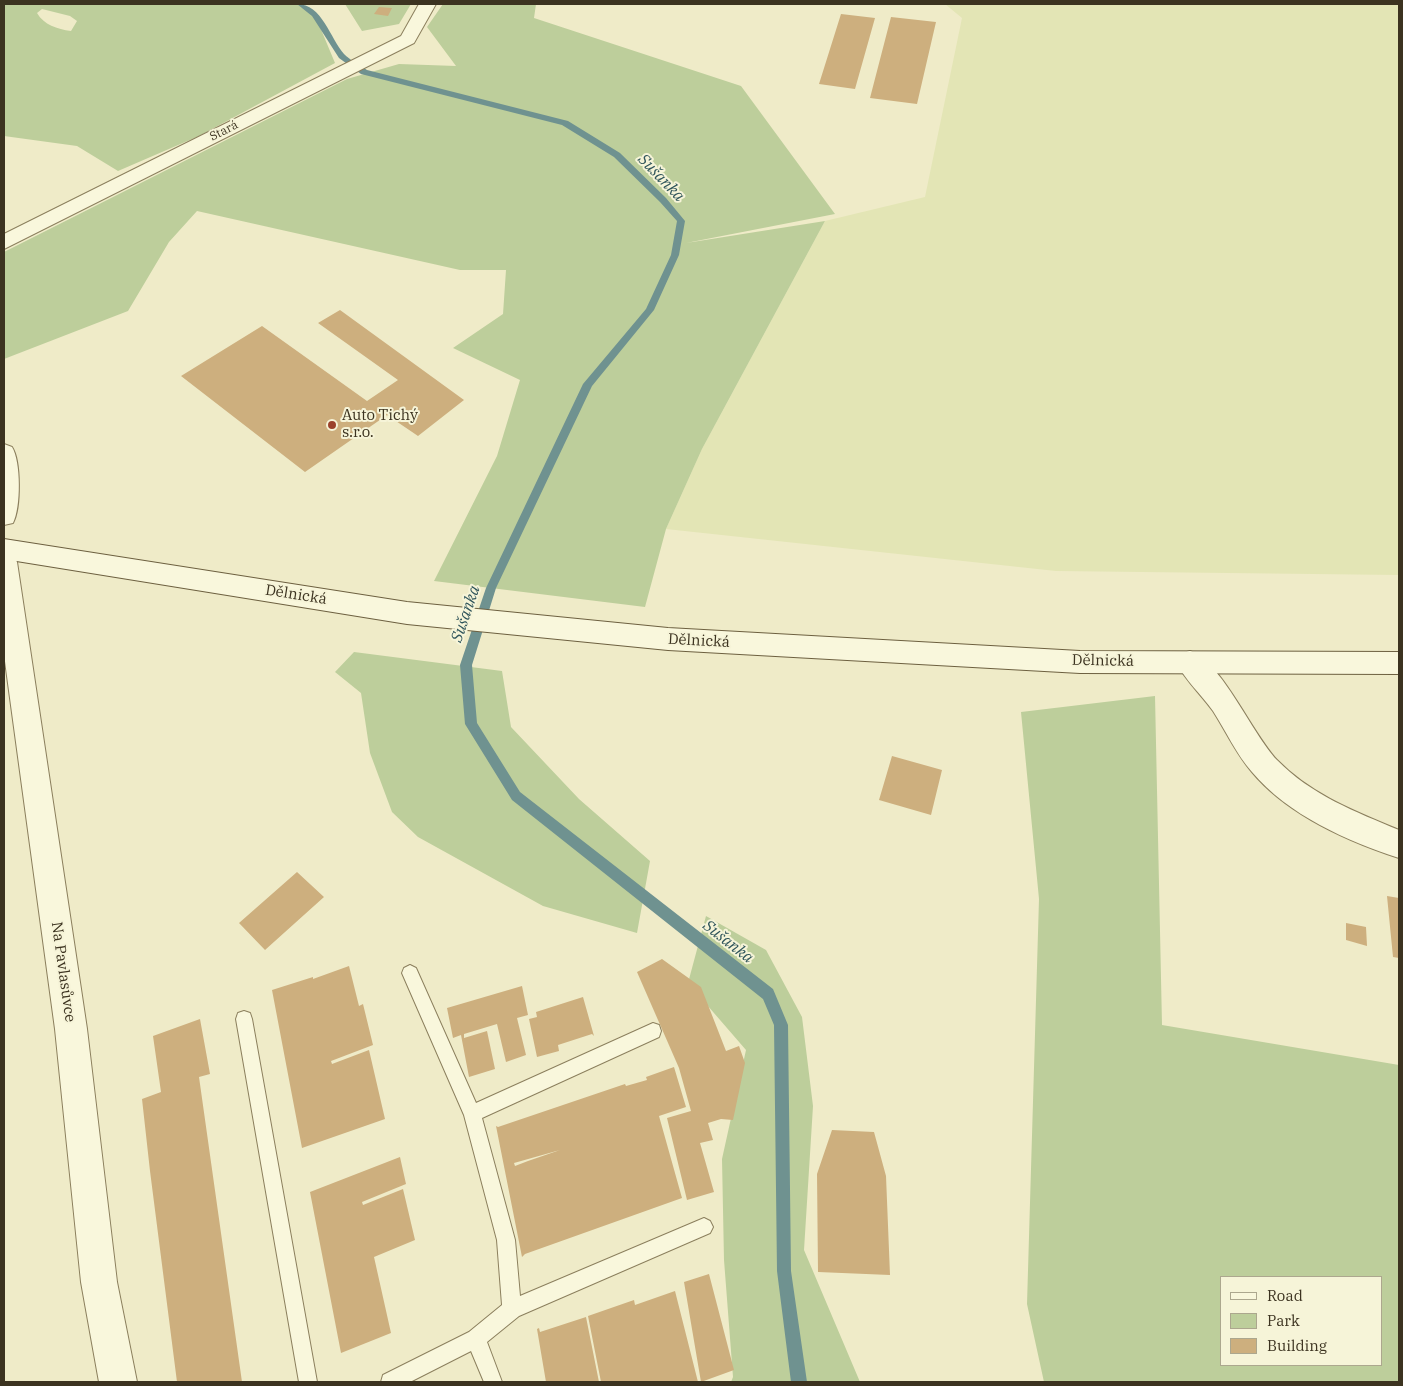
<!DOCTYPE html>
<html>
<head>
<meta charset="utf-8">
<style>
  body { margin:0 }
  #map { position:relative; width:1403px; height:1386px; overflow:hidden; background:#efebc8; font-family:"IBM Plex Serif",serif }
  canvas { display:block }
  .frame { position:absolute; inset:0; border:5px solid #3c3320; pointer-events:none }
  .legend { position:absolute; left:1220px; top:1276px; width:162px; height:90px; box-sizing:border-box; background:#f6f4d8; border:1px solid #aca78e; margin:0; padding:6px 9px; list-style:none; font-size:15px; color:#3c3320 }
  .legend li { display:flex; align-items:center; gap:10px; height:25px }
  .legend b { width:25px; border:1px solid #aca78e }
</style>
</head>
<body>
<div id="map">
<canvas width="1403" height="1386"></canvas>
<div class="frame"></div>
<ul class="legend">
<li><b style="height:6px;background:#f9f7dc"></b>Road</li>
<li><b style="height:14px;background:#bdce9b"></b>Park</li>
<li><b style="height:14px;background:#cdaf7e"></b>Building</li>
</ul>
</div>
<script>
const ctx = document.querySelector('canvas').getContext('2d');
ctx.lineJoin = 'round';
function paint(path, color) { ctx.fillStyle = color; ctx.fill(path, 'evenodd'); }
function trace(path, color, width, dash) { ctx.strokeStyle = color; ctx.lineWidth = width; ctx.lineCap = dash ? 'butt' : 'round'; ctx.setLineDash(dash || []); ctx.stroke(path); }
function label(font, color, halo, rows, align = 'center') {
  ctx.font = font + ' "IBM Plex Serif",serif'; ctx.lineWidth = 4; ctx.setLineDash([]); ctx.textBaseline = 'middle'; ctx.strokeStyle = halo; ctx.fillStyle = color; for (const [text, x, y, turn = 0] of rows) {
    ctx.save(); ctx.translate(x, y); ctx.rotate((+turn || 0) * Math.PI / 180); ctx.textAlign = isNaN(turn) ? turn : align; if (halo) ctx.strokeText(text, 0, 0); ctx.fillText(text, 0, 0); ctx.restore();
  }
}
const farmland = new Path2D(`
  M945,4H1399V575L1056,571L666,529L702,449L825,221L925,197L962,18Z`);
const green = new Path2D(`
  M4,4H300L315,15L335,63L199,136L118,171L77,146L4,136ZM42,9L70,16L77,21L71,31C57,29 44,25 37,13Z
  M345,4H411L399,24L362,31Z
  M443,4H536L534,18L741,86L835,214L686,243L825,221L702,449L666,529L645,607L434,581L497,456L520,380L453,348L503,314L506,270H460L197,211L169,242L128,311L4,359V252L347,79L399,64L456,66L427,27Z
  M354,652L502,671L511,727L579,799L650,861L637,933L543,906L418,837L392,812L370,753L361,693L335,672Z
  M1155,696L1162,1025L1399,1065V1382H1044L1027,1304L1039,899L1021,712ZM1222,1277H1382V1365H1222Z
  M706,916L766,950L802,1017L813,1106L804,1250L860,1382H731L733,1377L724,1260L722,1159L746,1050L688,983Z`);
const stream = new Path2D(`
  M297,4C322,4 330,38 344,54C350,60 359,65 367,70L568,121L620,153L666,198L685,221L679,255L654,310L592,386L496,588L472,665L477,723L520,792L773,989L788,1025L791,1271L807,1382H791L777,1271L774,1025L763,999L512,800L465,724L460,665L486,588L583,384L646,309L671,255L677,221L660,202L614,157L562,125L361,74L339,58L312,16Z`);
const building = new Path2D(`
  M379,7L392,8L388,16L374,14Z
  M841,14L875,18L855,89L819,84Z
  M891,17L936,22L917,104L870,98Z
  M340,310L464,400L418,436L387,415L305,472L181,376L262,326L367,401L398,380L318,323Z
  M892,756L942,770L931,815L879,800Z
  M297,872L324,897L265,950L239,923Z
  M1387,896L1399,898V958L1393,957Z
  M1346,923L1366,927L1367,946L1346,940Z
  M662,959L701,987L726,1051L739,1046L745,1063L733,1120L721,1119L708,1123L713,1140L700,1143L714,1192L687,1200L667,1118L691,1111L679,1068L637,972Z
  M349,966L359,1006L363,1004L373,1045L331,1061L332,1064L369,1050L385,1119L302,1148L272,990L313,977V979Z
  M522,986L528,1015L517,1018L526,1055L506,1062L497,1024L464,1034V1038L487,1031L495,1069L469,1077L461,1035L453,1038L447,1008Z
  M583,997L594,1036L592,1034L558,1045L559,1051L537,1057L529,1019L537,1017L536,1012Z
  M200,1019L210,1074L199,1077L242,1382H177L150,1171L142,1099L161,1092L153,1036Z
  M674,1067L686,1107L659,1116L682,1198L525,1254L522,1257L496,1126L498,1127L625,1084L626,1086L647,1080L646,1077ZM560,1150L528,1161L515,1166L514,1163Z
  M832,1130L874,1132L886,1176L890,1275L818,1272L817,1174Z
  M400,1157L406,1184L362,1202L363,1205L403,1189L415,1240L374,1257L391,1333L341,1353L310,1192Z
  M709,1274L734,1370L701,1382L684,1282Z
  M675,1291L698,1382H601L588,1316L634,1300L635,1305Z
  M586,1317L599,1382H546L537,1329L539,1328L540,1332Z`);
const lane = new Path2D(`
  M410,965L416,968L476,1103L653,1023L659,1025L661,1031L659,1037L482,1118L515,1240L520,1296L704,1218L710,1221L713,1227L710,1233L519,1316L487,1342L502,1382H484L471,1351L410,1382H381L383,1375L469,1332L502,1305L497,1240L464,1115L402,973L404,968Z
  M244,1011L250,1013L252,1019L317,1382H299L236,1019L238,1013Z`);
const street = new Path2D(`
  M419,4H436L414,43L4,249V234L401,36Z
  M4,444L12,447C21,461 21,508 13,523L4,525Z
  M4,552L13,555L17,562L87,1029L117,1282L137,1382H99L81,1282L55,1029L4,654Z
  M1190,651C1222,662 1252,734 1277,760C1311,795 1356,812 1399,830V858C1347,841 1288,815 1252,772C1236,754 1226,731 1213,711C1201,694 1185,680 1176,662L1180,654Z`);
const secondary = new Path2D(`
  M4,539L407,602L668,628L1080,651L1399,652V674L1080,673L668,650L407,624L4,559Z`);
const markers = [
  [332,425,5,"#9b422c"]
];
const farStreetnames = [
  ["Stará",224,131,-27]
];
const poiNames = [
  ["Auto Tichý",342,416],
  ["s.r.o.",342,433]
];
const streetNames = [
  ["Dělnická",296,595,9],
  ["Dělnická",699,641,3],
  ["Dělnická",1103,661,1],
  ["Na Pavlasůvce",63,972,82]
];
const waterNames = [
  ["Sušanka",661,178,46],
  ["Sušanka",466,614,-71],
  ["Sušanka",728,942,38]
];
paint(farmland, '#e3e5b5');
paint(green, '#bdce9b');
paint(stream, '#6f9290');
paint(building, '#cdaf7e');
trace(lane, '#8b7f5d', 2);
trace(street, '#8b7f5d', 2);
trace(secondary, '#6d6040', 2);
paint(lane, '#f9f7dc');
paint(street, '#f9f7dc');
paint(secondary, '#f9f7dc');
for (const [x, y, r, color] of markers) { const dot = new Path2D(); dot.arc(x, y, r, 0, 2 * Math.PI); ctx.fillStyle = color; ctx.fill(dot); trace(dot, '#f6f4d8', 2); }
label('12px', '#3c3320', '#f6f4d8', farStreetnames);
label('15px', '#3c3320', '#f6f4d8', poiNames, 'left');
label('15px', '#3c3320', '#f6f4d8', streetNames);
label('italic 16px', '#30555b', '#f6f4d8', waterNames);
</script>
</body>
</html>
